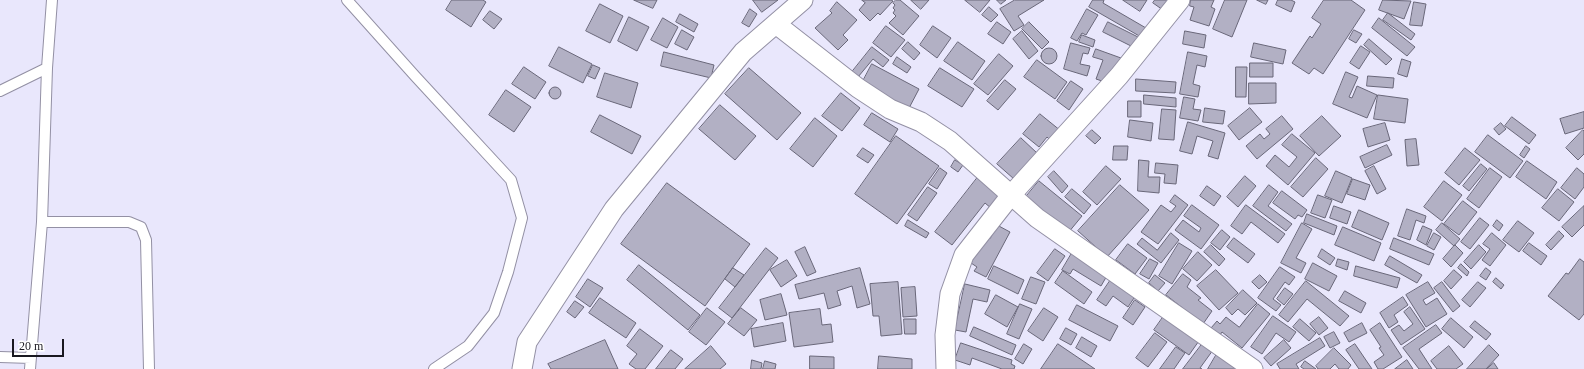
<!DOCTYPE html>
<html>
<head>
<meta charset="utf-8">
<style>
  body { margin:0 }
  #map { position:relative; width:1584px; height:369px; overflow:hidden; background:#e9e7fc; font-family:Georgia,serif }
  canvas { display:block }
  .scale { position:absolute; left:12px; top:339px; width:52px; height:18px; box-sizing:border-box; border:2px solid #191820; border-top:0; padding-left:5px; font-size:12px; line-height:14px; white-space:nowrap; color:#191820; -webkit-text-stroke:3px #fff; paint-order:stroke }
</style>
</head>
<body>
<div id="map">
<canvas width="1584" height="369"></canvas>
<div class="scale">20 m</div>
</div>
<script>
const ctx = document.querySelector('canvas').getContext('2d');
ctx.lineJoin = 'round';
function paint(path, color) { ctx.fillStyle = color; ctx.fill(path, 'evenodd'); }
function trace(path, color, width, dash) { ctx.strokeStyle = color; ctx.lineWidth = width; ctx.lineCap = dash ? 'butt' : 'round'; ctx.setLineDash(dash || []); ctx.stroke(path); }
const building = new Path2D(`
  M452,0H483L486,2L471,27L446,10Z
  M634,0H657L653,8Z
  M753,0H778L762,12Z
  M862,0H891L893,1L880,15L878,13L870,21L859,10L865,3Z
  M896,0H900L919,16L903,35L889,23L896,16L893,13L895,10L893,8L895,5L893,3Z
  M911,0H929L921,9Z
  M965,0H990L980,12Z
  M997,0H1006L1001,4Z
  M1015,0H1044L1018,16L1024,25L1014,31L1000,9Z
  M1093,0H1104L1103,3L1146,28L1141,37L1089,7Z
  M1123,0H1147L1140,11Z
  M1155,0H1170L1163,10L1153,3Z
  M1191,0H1214L1211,7L1215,9L1209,26L1190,20L1194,7L1190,6Z
  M1225,0H1247L1232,37L1213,29Z
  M1257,0H1268L1266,4Z
  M1278,0H1291L1295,2L1291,12L1276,5Z
  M1324,0H1351L1365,10L1323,74L1314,68L1309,74L1292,63L1310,36L1312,38L1321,24L1312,18Z
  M1383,0L1411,1L1404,19L1379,10Z
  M837,2L857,20L843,35L848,40L838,50L815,28L832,13L830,11Z
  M1414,2L1426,4L1422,26L1410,25Z
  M600,4L623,16L610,43L586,31Z
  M989,7L998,15L991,22L982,15Z
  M750,9L757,14L749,27L742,23Z
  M1087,9L1098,15L1086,35L1082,33L1077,41L1071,38Z
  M490,11L502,19L494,29L483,20Z
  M1388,13L1415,34L1411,40L1383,20Z
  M680,14L698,24L694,32L676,22Z
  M629,17L649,27L637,51L618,41Z
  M663,18L678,27L667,48L651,40Z
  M1379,18L1415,47L1407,56L1372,28Z
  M997,22L1011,32L1003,44L988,34Z
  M1029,22L1049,42L1042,49L1022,29Z
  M1108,22L1140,38L1135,48L1103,32Z
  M886,26L905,40L891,57L873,43Z
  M933,26L951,38L937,58L920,45Z
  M682,30L694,37L687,50L675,44Z
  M1354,30L1362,34L1356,43L1349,39Z
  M1022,31L1038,51L1029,59L1013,39Z
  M1185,31L1206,35L1204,48L1183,44Z
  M1082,35L1095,40L1093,47L1079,42Z
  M1369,39L1392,59L1386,65L1364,45Z
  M908,42L920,53L914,60L902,49Z
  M958,42L985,61L972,80L944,61Z
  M1071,43L1090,48L1088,54L1083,53L1080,64L1090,66L1087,76L1064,69Z
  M1254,43L1286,50L1283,64L1251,57Z
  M1361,46L1370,52L1359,69L1350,63Z
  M559,47L592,64L583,83L549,66Z
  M872,47L889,60L883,67L873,59L858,77L852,72Z
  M1041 56a8 8 0 1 1 16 0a8 8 0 1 1-16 0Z
  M1096,49L1121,58L1114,77L1105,82L1096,79L1103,60L1093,57Z
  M664,52L714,65L711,78L661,66Z
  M1188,52L1207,56L1205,67L1197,65L1193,84L1200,86L1198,97L1180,94Z
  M999,54L1013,66L988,95L974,84Z
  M897,57L911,67L907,73L893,64Z
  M1402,59L1411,62L1407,77L1398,74Z
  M1037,60L1067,82L1055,99L1024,77Z
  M1250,63H1273V77H1250Z
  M872,64L919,89L908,110L861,85Z
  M593,65L600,68L595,79L588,76Z
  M524,67L546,82L535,99L512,84Z
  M1236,67H1247L1246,97H1236Z
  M749,68L801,113L777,140L725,94Z
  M940,68L974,89L962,107L928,86Z
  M1346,72L1358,77L1349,97L1352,98L1357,86L1377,95L1367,118L1333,104Z
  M605,73L638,83L631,108L597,97Z
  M1368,76L1394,78L1393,88L1367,86Z
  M1136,79L1176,82L1175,93L1136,91Z
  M1005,80L1016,89L998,110L987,101Z
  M1071,81L1083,89L1069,110L1057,101Z
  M1249,83H1276V103L1249,104Z
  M549 93a6 6 0 1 1 12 0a6 6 0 1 1-12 0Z
  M506,90L531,107L514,132L489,115Z
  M841,93L860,108L842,131L822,116Z
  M1144,95L1176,98V107L1144,104Z
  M1378,95L1408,99L1405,123L1374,119Z
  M1184,97L1195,99L1193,109L1201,110L1198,121L1180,118Z
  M1128,101H1141V117H1128Z
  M720,105L756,136L735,160L699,129Z
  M1205,108L1225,111L1223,124L1203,122Z
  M1250,108L1262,122L1239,140L1228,126Z
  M1162,109L1176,110L1174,140L1159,139Z
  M1584,112V128L1565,134L1560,119Z
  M872,113L898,129L890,142L864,125Z
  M1040,114L1061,131L1052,142L1047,137L1039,147L1023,134Z
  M600,115L641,136L632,154L591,132Z
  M1282,116L1293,129L1257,159L1246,146L1260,134L1264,139L1270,134L1266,129Z
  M1322,116L1341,136L1319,156L1300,136Z
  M1512,117L1536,135L1529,144L1505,126Z
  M815,118L837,136L813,167L790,149Z
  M1130,120L1153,123L1151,141L1128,137Z
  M1188,122L1225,133L1218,159L1208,156L1213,141L1197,136L1192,154L1180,151Z
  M1385,123L1390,140L1368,147L1363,129Z
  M1501,123L1506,129L1499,135L1494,129Z
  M1092,130L1101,138L1095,144L1086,136Z
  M1583,130L1584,131V154L1578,160L1566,148Z
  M1292,134L1315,153L1288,185L1266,166L1275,155L1289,167L1297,157L1282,145Z
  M1488,135L1523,161L1510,178L1475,152Z
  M896,136L939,166L897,224L855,194Z
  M1021,138L1037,153L1014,179L997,164Z
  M1416,139L1419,165L1407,166L1405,140Z
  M1387,145L1392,155L1365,168L1360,157Z
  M1114,146H1128L1127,160H1113Z
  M1526,146L1530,149L1524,158L1520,155Z
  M863,148L874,155L868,163L857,156Z
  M1465,148L1480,160L1459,185L1445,173Z
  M1316,158L1328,169L1303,197L1291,187Z
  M955,160L963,165L958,172L951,167Z
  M1139,160L1149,161L1148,177H1160L1159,193L1138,191Z
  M1527,161L1557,182L1546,199L1516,177Z
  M1156,163L1178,165L1176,184L1164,183L1165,174L1155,173Z
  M1481,164L1487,169L1469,191L1463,186Z
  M1106,166L1121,179L1097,205L1083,192Z
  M1374,166L1386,189L1377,194L1365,171Z
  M940,168L947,173L937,189L929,184Z
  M1490,168L1502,177L1479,208L1467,199Z
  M1577,168L1584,174V187L1575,199L1561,188Z
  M1054,171L1068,186L1062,193L1048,177Z
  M1336,171L1352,178L1342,203L1325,196Z
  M1245,176L1256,186L1238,207L1227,197Z
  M978,177L1002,196L992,209L985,203L952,245L935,232Z
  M1353,179L1370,185L1365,200L1347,194Z
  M1039,181L1082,216L1068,233L1025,198Z
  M1444,181L1462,195L1442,221L1424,207Z
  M667,183L750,244L705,306L621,244Z
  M1120,185L1149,210L1107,257L1078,231Z
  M1269,185L1278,192L1268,206L1292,224L1286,231L1253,206Z
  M1207,186L1221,196L1214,206L1200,196Z
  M928,187L937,193L917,221L908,215Z
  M1072,189L1091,205L1084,214L1065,197Z
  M1558,189L1574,202L1559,221L1542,208Z
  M1282,191L1307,210L1302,217L1298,215L1295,219L1273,203Z
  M1175,195L1188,205L1158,244L1141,232L1161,205L1171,212L1176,206L1170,202Z
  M1318,195L1332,200L1325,218L1311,213Z
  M1463,201L1477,212L1459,235L1444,224Z
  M1192,205L1219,225L1201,249L1175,230L1183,220L1199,232L1201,228L1184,216Z
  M1246,205L1285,234L1278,243L1251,222L1242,234L1231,226Z
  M1334,206L1351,212L1347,224L1330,218Z
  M1584,206V225L1572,237L1562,227Z
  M1407,209L1426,216L1424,223L1416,220L1410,240L1398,236Z
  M1359,210L1389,223L1382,240L1352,227Z
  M1307,214L1337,226L1334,235L1304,223Z
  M1480,218L1489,225L1470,249L1461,242Z
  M908,220L929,233L926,238L905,226Z
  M1497,220L1503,225L1499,231L1493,226Z
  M1518,221L1534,233L1519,252L1503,240Z
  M1302,223L1312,229L1296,258L1306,263L1301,273L1281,263Z
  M1442,223L1460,239L1454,246L1436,230Z
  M997,225L1010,232L986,277L974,271L977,267L971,263L985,235L990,238Z
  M1423,226L1432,230L1426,245L1417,240Z
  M1343,227L1381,243L1374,261L1335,245Z
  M1222,230L1230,237L1220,250L1211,243Z
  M1559,231L1564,236L1551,250L1546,245Z
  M1171,233L1179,240L1161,263L1137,244L1142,238L1157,250Z
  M1434,233L1441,237L1434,250L1427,246Z
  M1492,233L1506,245L1490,266L1482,260L1490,249L1483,244Z
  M1234,238L1255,254L1248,263L1227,247Z
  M1394,238L1434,254L1429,265L1390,249Z
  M1179,243L1192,251L1172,284L1159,276Z
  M1529,243L1547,256L1541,265L1523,251Z
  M1128,244L1147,258L1135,274L1116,260Z
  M1211,245L1225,259L1219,266L1204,252Z
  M1455,245L1463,253L1451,267L1443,259Z
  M1479,245L1486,252L1471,269L1464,262Z
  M805,247L816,272L807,276L795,252Z
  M766,248L778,258L732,318L719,308Z
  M1055,249L1065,256L1048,281L1037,273Z
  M1322,249L1335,258L1330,265L1318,257Z
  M1198,252L1212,265L1197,281L1183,269Z
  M1072,253L1108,274L1101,286L1073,269L1070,274L1062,270Z
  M1390,256L1422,275L1417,283L1385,265Z
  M1150,259L1158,263L1149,279L1140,274Z
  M1338,259L1349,262L1347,270L1336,266Z
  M1580,259L1584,262V314L1579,320L1548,296L1566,273L1568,274Z
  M787,260L797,276L781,287L770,270Z
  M1313,263L1337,276L1329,291L1305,279Z
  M1461,264L1469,272L1467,276L1458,268Z
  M639,265L700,315L688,330L627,280Z
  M994,266L1024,280L1018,294L988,279Z
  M1356,266L1400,278L1397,288L1354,276Z
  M1280,267L1295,277L1289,285L1285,282L1273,299L1281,305L1276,311L1258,298Z
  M733,268L744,275L735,287L725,279Z
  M860,268L870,304L857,308L852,286L837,291L841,305L828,309L824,293L799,299L795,285Z
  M1486,268L1491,272L1486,280L1480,276Z
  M1216,270L1238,293L1219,310L1197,286Z
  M1454,270L1462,277L1451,289L1444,281Z
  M1063,271L1092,292L1084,304L1055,283Z
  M1183,274L1191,280L1187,287L1201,298L1198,300L1212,311L1203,324L1166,295Z
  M1155,275L1165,283L1158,291L1149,283Z
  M1260,275L1267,282L1259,289L1252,282Z
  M1031,277L1045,282L1036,304L1022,299Z
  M1112,278L1136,295L1128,307L1113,296L1106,306L1097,300Z
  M1496,278L1504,285L1501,289L1493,282Z
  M588,279L603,288L590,307L576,297Z
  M1306,281L1349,316L1340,326L1307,299L1288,322L1279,315Z
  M898,282L902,334L881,336L879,316H873L870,284Z
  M1428,282L1435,293L1423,300L1426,305L1437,298L1447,314L1426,327L1406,295Z
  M1442,282L1460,306L1453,312L1434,288Z
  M1478,282L1486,288L1470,307L1462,300Z
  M965,284L990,290L987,302L973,299L966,332L955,330Z
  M915,287L917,316L903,317L901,288Z
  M1285,288L1293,294L1284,305L1277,299Z
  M1243,290L1257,303L1245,315L1238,309L1232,315L1226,308Z
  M1345,291L1366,303L1361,313L1339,301Z
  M781,294L787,315L765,320L760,300Z
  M996,295L1018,307L1007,327L985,314Z
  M1403,297L1408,305L1394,315L1398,322L1389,328L1380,313Z
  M600,298L636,323L626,338L589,313Z
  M1135,300L1145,307L1133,325L1123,318Z
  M575,301L584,307L575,318L567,312Z
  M1020,304L1032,309L1019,339L1007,334Z
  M1258,304L1270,314L1242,348L1222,332L1220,335L1211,328L1217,321L1220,324L1226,317L1239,327Z
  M1077,305L1118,326L1110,341L1069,320Z
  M1410,307L1425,329L1401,345L1391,330L1399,325L1404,331L1413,324L1404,312Z
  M707,308L725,322L706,345L689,332Z
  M741,308L757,320L744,336L728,324Z
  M1044,308L1058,317L1043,341L1028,331Z
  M820,309L822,325L831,324L833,342L794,347L789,313Z
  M1166,313L1201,338L1189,355L1154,330Z
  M1273,316L1296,332L1289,342L1276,333L1262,354L1251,347Z
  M1319,317L1328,328L1319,335L1310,324Z
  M1451,318L1473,337L1464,348L1442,329Z
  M904,319H916V334H905Z
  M1300,319L1316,333L1309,341L1293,327Z
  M1475,321L1491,334L1486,340L1470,327Z
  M783,323L786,341L754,347L751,329Z
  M1362,323L1367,333L1349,342L1344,333Z
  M1380,323L1402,357L1383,369H1378L1374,362L1384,355L1379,348L1381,347L1370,330Z
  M1436,325L1442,333L1419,349L1432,369H1419L1403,348Z
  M974,327L1016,345L1012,355L970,336Z
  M1066,328L1077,334L1071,345L1060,339Z
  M640,329L663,346L645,369H636L629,364L637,354L627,346Z
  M1334,332L1340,343L1330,348L1324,337Z
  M1155,333L1167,342L1148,367L1136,358Z
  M1082,337L1097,346L1091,357L1076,348Z
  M1320,338L1325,346L1296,364L1299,369H1280L1277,364Z
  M605,340L618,369H551L548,364Z
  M1284,340L1291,348L1271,366L1264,358Z
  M961,343L1012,360L1011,364L1015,366L1014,369H1002L972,358L970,365L955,360Z
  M1203,343L1213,350L1200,368L1202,369H1183Z
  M1024,344L1032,349L1023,364L1015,359Z
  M1058,344L1095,369H1041Z
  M1355,344L1372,369H1359L1346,350Z
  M1489,345L1499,355L1486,369H1467Z
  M711,346L726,364L720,369H685Z
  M1449,346L1463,364L1456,369H1437L1431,361Z
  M1176,347L1185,353L1174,369H1160Z
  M1334,348L1351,365L1348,369H1339L1335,364L1330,369H1318L1316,366Z
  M671,350L683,359L675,369H656Z
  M1218,352L1239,369H1208Z
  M810,356L834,357V369H810Z
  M879,356L912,359V369H878Z
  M752,360L762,363L761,369H751Z
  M1407,360L1413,369H1395Z
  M765,361L776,364L775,369H763Z
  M1305,361L1316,369H1304L1301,367Z
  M1494,363L1498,369H1487Z`);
const lane = new Path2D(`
  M347,0L415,76L511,180L522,218L508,272L494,313L468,346L434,369
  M0,91L47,68
  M42,222H129L141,227L146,240L149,369
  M0,357L31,358
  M30,369L42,222L47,68L52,0`);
const street = new Path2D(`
  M776,24L858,88L890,109L921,122L950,141L1037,218L1253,369
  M522,369L527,342L614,209L743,52L803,0
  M946,369L945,335L950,294L964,255L1011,195L1119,76L1180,0`);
paint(building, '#b2b0c4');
trace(building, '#696779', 1);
trace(lane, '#9390a4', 12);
trace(street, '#9390a4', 21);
trace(lane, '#fff', 10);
trace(street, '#fff', 19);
</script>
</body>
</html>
